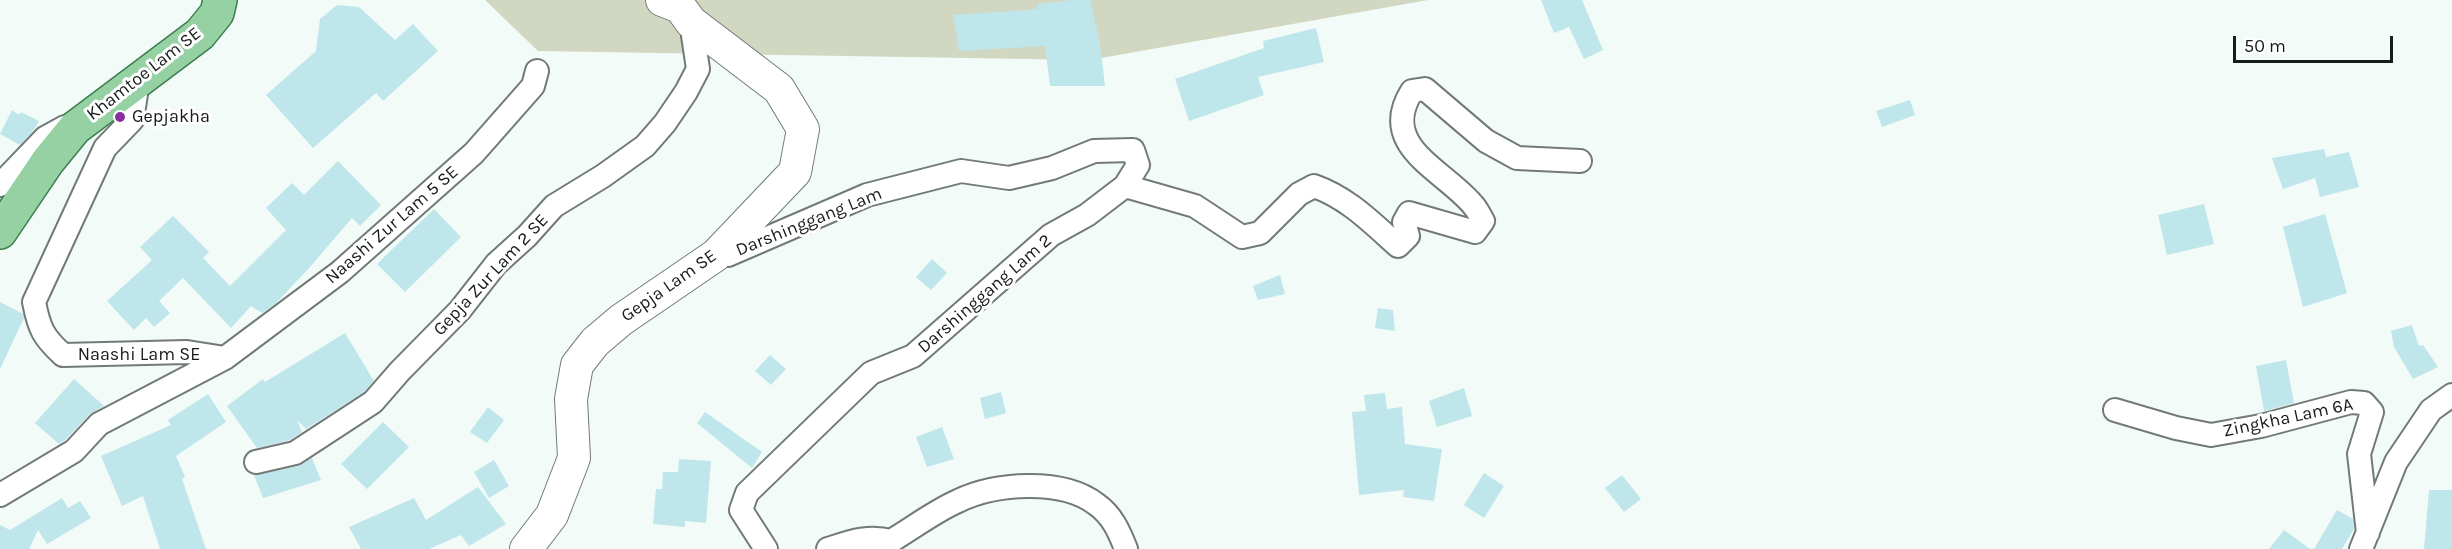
<!DOCTYPE html>
<html>
<head>
<meta charset="utf-8">
<style>
  body { margin:0 }
  #map { position:relative; width:2452px; height:549px; overflow:hidden; background:#f2fbf8; font-family:Karla,sans-serif }
  canvas { display:block }
  .scale { position:absolute; left:2233px; top:36px; width:160px; height:27px; box-sizing:border-box; border:3px solid #181b1b; border-top:0; padding-left:8px; font-size:18px; line-height:21px; white-space:nowrap; color:#181b1b; -webkit-text-stroke:4px #fff; paint-order:stroke }
</style>
</head>
<body>
<div id="map">
<canvas width="2452" height="549"></canvas>
<div class="scale">50 m</div>
</div>
<script>
const ctx = document.querySelector('canvas').getContext('2d');
ctx.lineJoin = 'round';
function paint(path, color) { ctx.fillStyle = color; ctx.fill(path, 'evenodd'); }
function trace(path, color, width, dash) { ctx.strokeStyle = color; ctx.lineWidth = width; ctx.lineCap = dash ? 'butt' : 'round'; ctx.setLineDash(dash || []); ctx.stroke(path); }
function label(font, color, halo, rows, align = 'center') {
  ctx.font = font + ' Karla,sans-serif'; ctx.lineWidth = 6; ctx.setLineDash([]); ctx.textBaseline = 'middle'; ctx.strokeStyle = halo; ctx.fillStyle = color; for (const [text, x, y, turn = 0] of rows) {
    ctx.save(); ctx.translate(x, y); ctx.rotate((+turn || 0) * Math.PI / 180); ctx.textAlign = isNaN(turn) ? turn : align; if (halo) ctx.strokeText(text, 0, 0); ctx.fillText(text, 0, 0); ctx.restore();
  }
}
const green = new Path2D(`
  M485,0H1428L1090,60L538,51Z`);
const building = new Path2D(`
  M1073,0H1090L1100,43L1105,86H1050L1045,46L959,51L953,15L1038,9L1036,4Z
  M1541,0H1582L1603,50L1584,59L1569,27L1554,33Z
  M337,5L359,7L395,40L413,24L438,51L383,101L376,93L313,148L266,95L316,51L320,19Z
  M1316,28L1324,62L1258,77L1264,95L1189,121L1175,79L1264,48L1263,41Z
  M1910,100L1915,115L1882,127L1876,111Z
  M12,110L19,115L21,112L39,121L34,130L20,145L0,134Z
  M2324,149L2326,157L2349,152L2359,187L2320,197L2315,178L2283,189L2272,158Z
  M338,161L381,205L360,226L352,218L310,267L276,303L262,313L251,306L231,328L183,278L159,301L170,313L154,327L146,318L134,330L107,301L152,260L140,247L173,216L209,252L203,258L230,286L286,230L266,208L292,183L304,195Z
  M2204,204L2214,244L2167,255L2158,215Z
  M434,209L461,237L405,292L377,264Z
  M2325,214L2347,293L2303,307L2283,227Z
  M932,259L947,273L931,290L916,277Z
  M1280,275L1285,294L1258,300L1253,286Z
  M0,302L23,314L24,318L0,369Z
  M1378,308L1393,310L1395,331L1375,328Z
  M2412,325L2419,346L2423,345L2438,367L2413,379L2394,347L2391,331Z
  M345,333L374,381L364,392L306,429L297,420L302,432L290,440L257,448L227,406L263,379L265,382Z
  M770,355L786,369L771,385L755,371Z
  M2286,360L2294,403L2264,411L2256,366Z
  M74,379L104,406L89,415L65,440L59,444L35,423Z
  M1464,388L1472,416L1437,427L1429,401Z
  M1001,392L1006,413L985,419L980,398Z
  M1385,393L1387,409L1402,407L1405,444L1442,449L1434,501L1403,497L1404,490L1359,495L1352,412L1366,411L1364,395Z
  M208,394L226,422L176,456L185,477L182,479L206,549H160L143,496L122,506L101,456L171,425L168,420Z
  M488,407L504,420L487,443L470,432Z
  M705,412L762,452L752,468L697,423Z
  M383,422L409,447L367,489L341,464Z
  M942,427L954,459L927,467L916,437Z
  M312,458L321,480L263,498L254,475L298,466Z
  M679,459L711,461L706,523L685,521V527L653,524L656,489H662L663,472H678Z
  M494,460L509,486L489,498L474,472Z
  M1484,473L1504,486L1484,518L1464,505Z
  M1622,475L1641,499L1624,512L1605,488Z
  M478,487L506,524L469,546L461,535L429,549H361L349,527L414,498L426,520Z
  M2429,490H2452V549H2424Z
  M62,498L68,508L80,501L91,518L47,544L38,530L29,549H0V525L10,530Z
  M2337,510L2353,519L2354,529L2342,549H2314Z
  M2284,530L2310,549H2269Z`);
const street = new Path2D(`
  M138,81L132,120L105,148L34,302C39,328 43,337 63,355L187,352L225,358
  M0,185L45,138L65,127L74,128
  M1125,186L1195,206L1242,237L1260,233L1299,194L1314,186C1348,198 1371,222 1398,246L1408,236L1404,222L1409,213L1475,232L1483,221C1480,216 1477,209 1473,205C1444,170 1377,146 1412,91L1425,89L1486,141L1517,158L1580,161
  M716,255H728L867,195L961,171L1009,178L1052,168L1094,151L1133,150L1138,165L1125,186L1087,215L1051,235L913,356L871,373L747,493L741,510L766,549
  M2115,410L2176,428L2211,435L2261,426L2351,402L2364,403L2372,412L2359,454L2368,533
  M256,462L295,453L373,402L400,371L460,310L496,264L527,236L554,206L603,176L645,146L665,123L686,92L698,69L691,22
  M0,495L74,451L99,424L225,358L340,272L474,153L533,86L537,71
  M828,549C850,542 868,535 891,541C913,528 935,511 958,501C995,483 1062,478 1096,504C1112,515 1119,531 1126,549
  M2361,549L2396,462L2431,410L2452,395`);
const secondary = new Path2D(`
  M526,549L552,515L574,458L571,399L577,365L595,342L621,320L716,255L795,172L803,129L779,89L691,22L680,7L662,0`);
const primary = new Path2D(`
  M0,232L48,161L75,128L200,34L217,13L220,0`);
const markers = [
  [120,117,6,"#89309c"]
];
const streetNames = [
  ["Khamtoe Lam SE",144,74,-38],
  ["Darshinggang Lam",809,222,-22],
  ["Naashi Zur Lam 5 SE",392,225,-41],
  ["Gepja Zur Lam 2 SE",491,275,-47],
  ["Gepja Lam SE",669,286,-35],
  ["Darshinggang Lam 2",985,294,-41],
  ["Naashi Lam SE",139,355],
  ["Zingkha Lam 6A",2288,418,-12]
];
const poiNames = [
  ["Gepjakha",132,117]
];
paint(green, '#d1d7c0');
paint(building, '#bee6eb');
trace(street, '#727a77', 26);
trace(secondary, '#727a77', 34);
trace(primary, '#3c7e4c', 36);
trace(street, '#fff', 22);
trace(secondary, '#fff', 32);
trace(primary, '#96d1a3', 33);
for (const [x, y, r, color] of markers) { const dot = new Path2D(); dot.arc(x, y, r, 0, 2 * Math.PI); ctx.fillStyle = color; ctx.fill(dot); trace(dot, '#fff', 2); }
label('18px', '#181b1b', '#fff', streetNames);
label('18px', '#181b1b', '#fff', poiNames, 'left');
</script>
</body>
</html>
